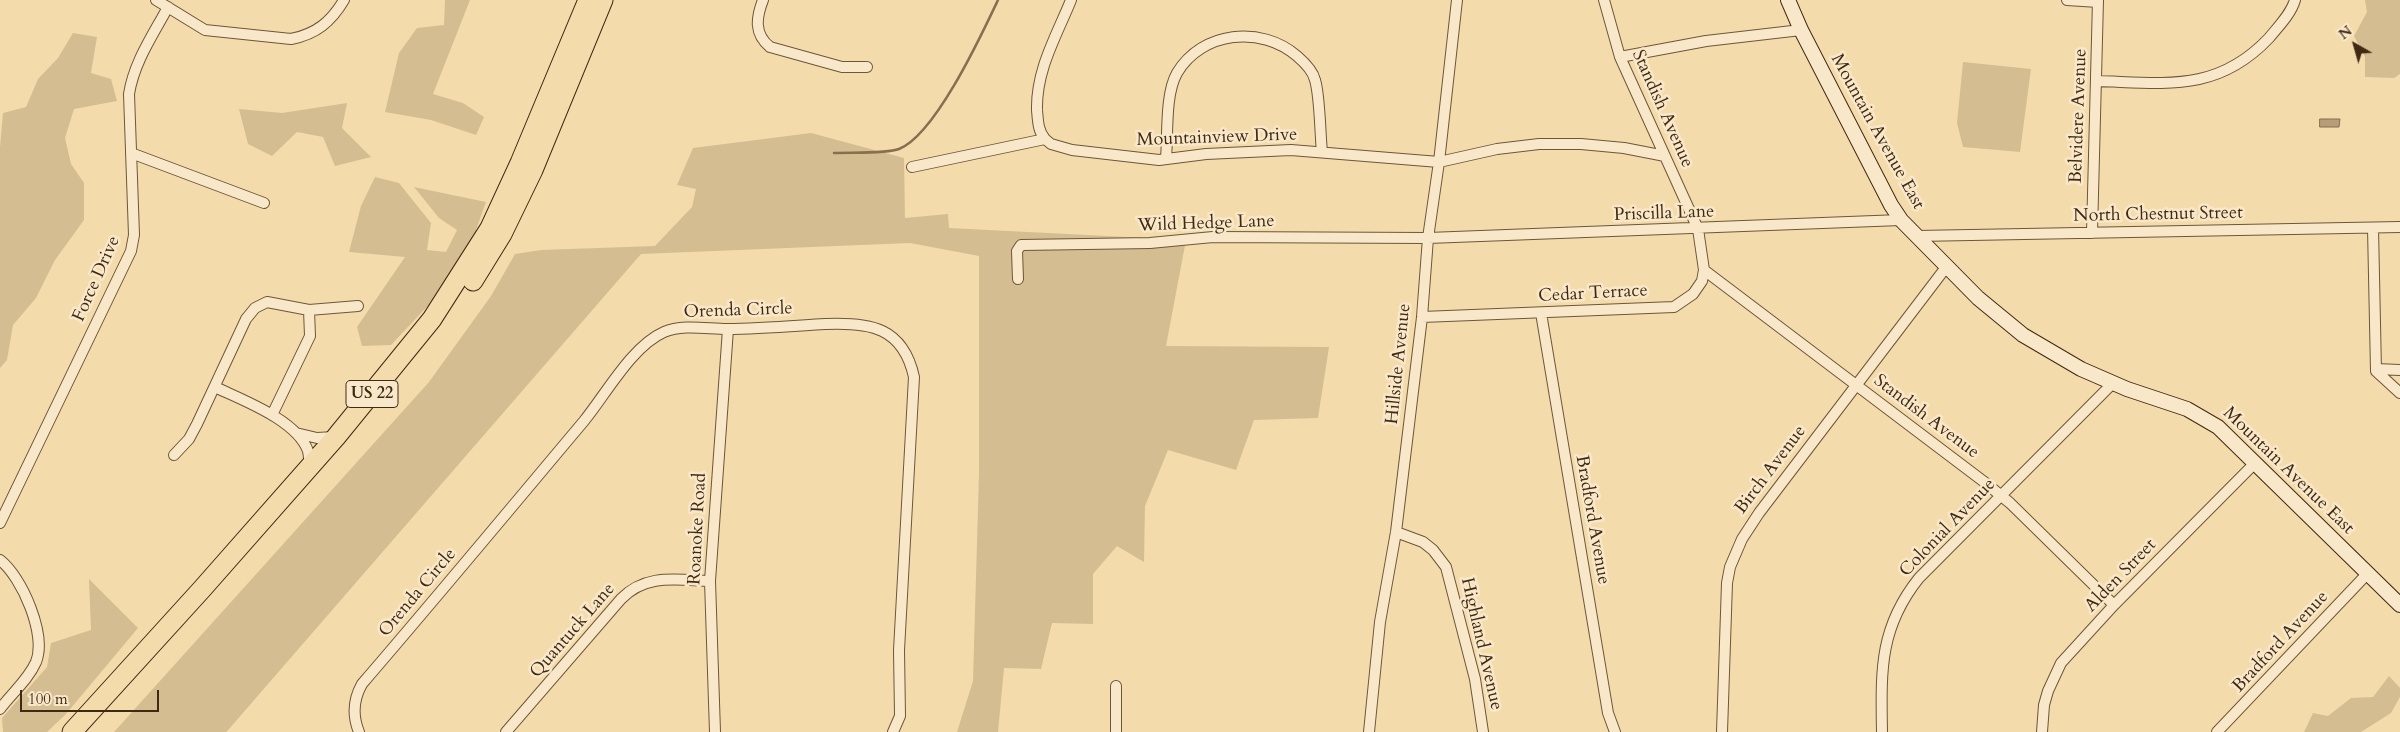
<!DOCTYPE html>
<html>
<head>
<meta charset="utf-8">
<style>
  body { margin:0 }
  #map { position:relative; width:2400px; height:732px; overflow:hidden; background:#f4dbac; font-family:Cardo,serif }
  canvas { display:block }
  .north { position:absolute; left:2330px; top:20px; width:50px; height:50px; -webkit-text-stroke:4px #f8e8c9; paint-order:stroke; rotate:322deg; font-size:14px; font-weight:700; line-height:20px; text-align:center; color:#402913 }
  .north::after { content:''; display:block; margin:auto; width:18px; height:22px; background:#402913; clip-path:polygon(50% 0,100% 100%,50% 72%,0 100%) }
  .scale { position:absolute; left:20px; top:690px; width:139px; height:22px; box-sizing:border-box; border:2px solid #402913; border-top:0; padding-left:6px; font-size:15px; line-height:18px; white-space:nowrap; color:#402913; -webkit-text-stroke:4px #f8e8c9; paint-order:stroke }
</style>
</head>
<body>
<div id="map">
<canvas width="2400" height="732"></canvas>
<div class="north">N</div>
<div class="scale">100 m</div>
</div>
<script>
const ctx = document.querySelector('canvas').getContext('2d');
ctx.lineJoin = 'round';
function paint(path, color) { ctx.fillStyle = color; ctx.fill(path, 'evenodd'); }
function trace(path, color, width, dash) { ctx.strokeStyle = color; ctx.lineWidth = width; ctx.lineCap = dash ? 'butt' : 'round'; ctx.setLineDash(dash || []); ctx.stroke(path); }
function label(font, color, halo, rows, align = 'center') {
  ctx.font = font + ' Cardo,serif'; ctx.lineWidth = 5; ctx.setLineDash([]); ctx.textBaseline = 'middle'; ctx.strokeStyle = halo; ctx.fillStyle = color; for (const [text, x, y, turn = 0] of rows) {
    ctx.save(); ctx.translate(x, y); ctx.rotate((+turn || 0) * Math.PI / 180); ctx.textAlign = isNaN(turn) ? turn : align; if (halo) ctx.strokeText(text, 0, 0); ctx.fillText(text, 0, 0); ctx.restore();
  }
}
const green = new Path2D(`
  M445,0H470L433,94L463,103L484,117L476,135L431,120L385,112L399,53L417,28L444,25Z
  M2365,0H2400V74L2394,78L2365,77V57L2354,36L2367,12Z
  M73,33L97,37L91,73L111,79L117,101L74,109L65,138L71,164L84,183V220L55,260L36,298L13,325L7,360L0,368V147L3,113L26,107L38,79L58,58Z
  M1963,62L2031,69L2020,152L1963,147L1957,123Z
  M347,103L342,128L371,157L335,166L323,137L297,132L272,156L248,144L239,109L282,113Z
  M811,133L904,158L905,218L948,214L949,228L1186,240L1166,346L1329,347L1318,418L1254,420L1236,470L1168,450L1145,506L1144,562L1117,546L1093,574V624L1052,623L1041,669L1004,668L998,732H957L973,681L979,473V256L910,243L641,254L229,729L226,732H114L429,382L491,296L515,254L541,250L655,246L692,207L696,189L677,185L693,148Z
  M375,177L399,183L431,223L427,250L446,252L457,230L439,218L414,187L486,202L471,244L438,295L391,345L362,346L357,327L405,257L349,252L361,206Z
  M89,579L138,628L66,714L47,732H3L2,718L47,667L51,643L91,630Z
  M2389,676L2400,688V697L2391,713L2361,732H2304L2313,713L2328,716L2351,698L2373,697Z`);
const water = new Path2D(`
  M2320,119H2340L2339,127H2320Z`);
const stream = new Path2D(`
  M834,153C850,152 886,154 899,149C935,135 981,36 998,0`);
const street = new Path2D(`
  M156,0L205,30L291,39C316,34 331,22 344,0
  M763,0C756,18 754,34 770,47L842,67H867
  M2067,0L2098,2
  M1620,57L1706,41L1801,30
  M2097,81C2165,83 2217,93 2269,38C2278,27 2291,14 2295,0
  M1045,139C1038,131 1038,121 1037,110C1036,70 1056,37 1071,0
  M131,153L264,203
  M1166,159C1168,134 1165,94 1177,73C1202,31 1261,25 1297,56C1304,62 1313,71 1315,80C1320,96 1320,133 1322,152
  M912,167L1045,139L1051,144L1072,150L1159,160L1206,154L1291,150L1439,162L1497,149L1539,144H1581L1624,148L1665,156
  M2373,228L2376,371L2400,393
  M2092,233L2098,0
  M1917,236L2400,227
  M1704,270L1983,481L2010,503L2114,605
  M1018,279L1017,251L1021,245L1150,243L1213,237L1428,238L1901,220
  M1541,313L1608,713L1615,732
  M1422,317L1674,307L1693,294L1702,281L1704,270L1698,229L1620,57L1604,0
  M2376,369L2400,370
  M215,387C242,400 297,420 308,451C309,455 309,461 310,466
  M272,415L310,336L309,310
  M296,433L317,438L334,437
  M174,455L189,439L197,424L246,319L255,308L267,302L309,310L358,306
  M0,523L131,251L134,235L129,94C134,62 153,35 168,7
  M1396,532L1423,542L1433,550L1446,567L1475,679L1483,732
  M0,560C22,577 47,635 36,662C28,680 12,693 0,709
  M359,732C352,715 353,700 362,684C437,597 510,509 584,421C606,394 632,346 664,332C683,324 707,329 727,329C760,329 793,326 825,324C870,322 903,327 914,377L899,650L900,716L893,732
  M506,732L621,599C646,573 677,580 710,581
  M715,732L710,581L728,329
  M1116,732V686
  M1369,732L1380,622L1396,532L1422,317L1428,238L1439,162L1457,0
  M1722,732L1727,583L1730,567L1742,539L1759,513L1947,266
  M1882,732C1881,671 1879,628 1919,578L2113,383
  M2042,732L2044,705L2048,691L2061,663L2114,605L2256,462
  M2217,732L2368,573`);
const secondary = new Path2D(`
  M1788,0L1801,30L1891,205L1901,220L1978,298L2023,335L2081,369L2127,389L2187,409L2218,427L2400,605`);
const highway = new Path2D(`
  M473,281L502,234L533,170L603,0
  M72,732L202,589L336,437L432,319L490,228L520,163L588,0`);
const shields = [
  [372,394,52]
];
const shieldNames = [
  ["US 22",372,394]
];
const streetNames = [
  ["Standish Avenue",1662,109,66],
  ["Belvidere Avenue",2079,116,-88],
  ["Mountain Avenue East",1877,132,61],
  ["Mountainview Drive",1217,138,-2],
  ["Priscilla Lane",1664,214,-2],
  ["North Chestnut Street",2158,215,-1],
  ["Wild Hedge Lane",1206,224,-2],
  ["Force Drive",97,279,-66],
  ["Cedar Terrace",1593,294,-3],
  ["Orenda Circle",738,311,-2],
  ["Hillside Avenue",1399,364,-84],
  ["Standish Avenue",1926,417,37],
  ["Birch Avenue",1771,470,-53],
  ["Mountain Avenue East",2288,471,44],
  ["Bradford Avenue",1592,520,80],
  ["Colonial Avenue",1948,528,-46],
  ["Roanoke Road",698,529,-87],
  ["Alden Street",2121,576,-46],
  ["Orenda Circle",418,593,-50],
  ["Quantuck Lane",573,631,-49],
  ["Bradford Avenue",2281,642,-47],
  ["Highland Avenue",1481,644,77]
];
paint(green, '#d5bd92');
paint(water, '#b79e78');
trace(water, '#876f50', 1);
trace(stream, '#876f50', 2.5);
trace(street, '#6d5639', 12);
trace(secondary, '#402913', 16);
trace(highway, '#402913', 21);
trace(street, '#f8e8c9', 10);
trace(secondary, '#f8e8c9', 14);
trace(highway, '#f4dbac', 19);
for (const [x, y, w] of shields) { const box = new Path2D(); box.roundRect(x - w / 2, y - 13.5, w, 27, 4); ctx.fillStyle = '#f8e8c9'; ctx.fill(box); trace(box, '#402913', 1); }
label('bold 16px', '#402913', null, shieldNames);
label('18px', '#402913', '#f8e8c9', streetNames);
</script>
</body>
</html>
